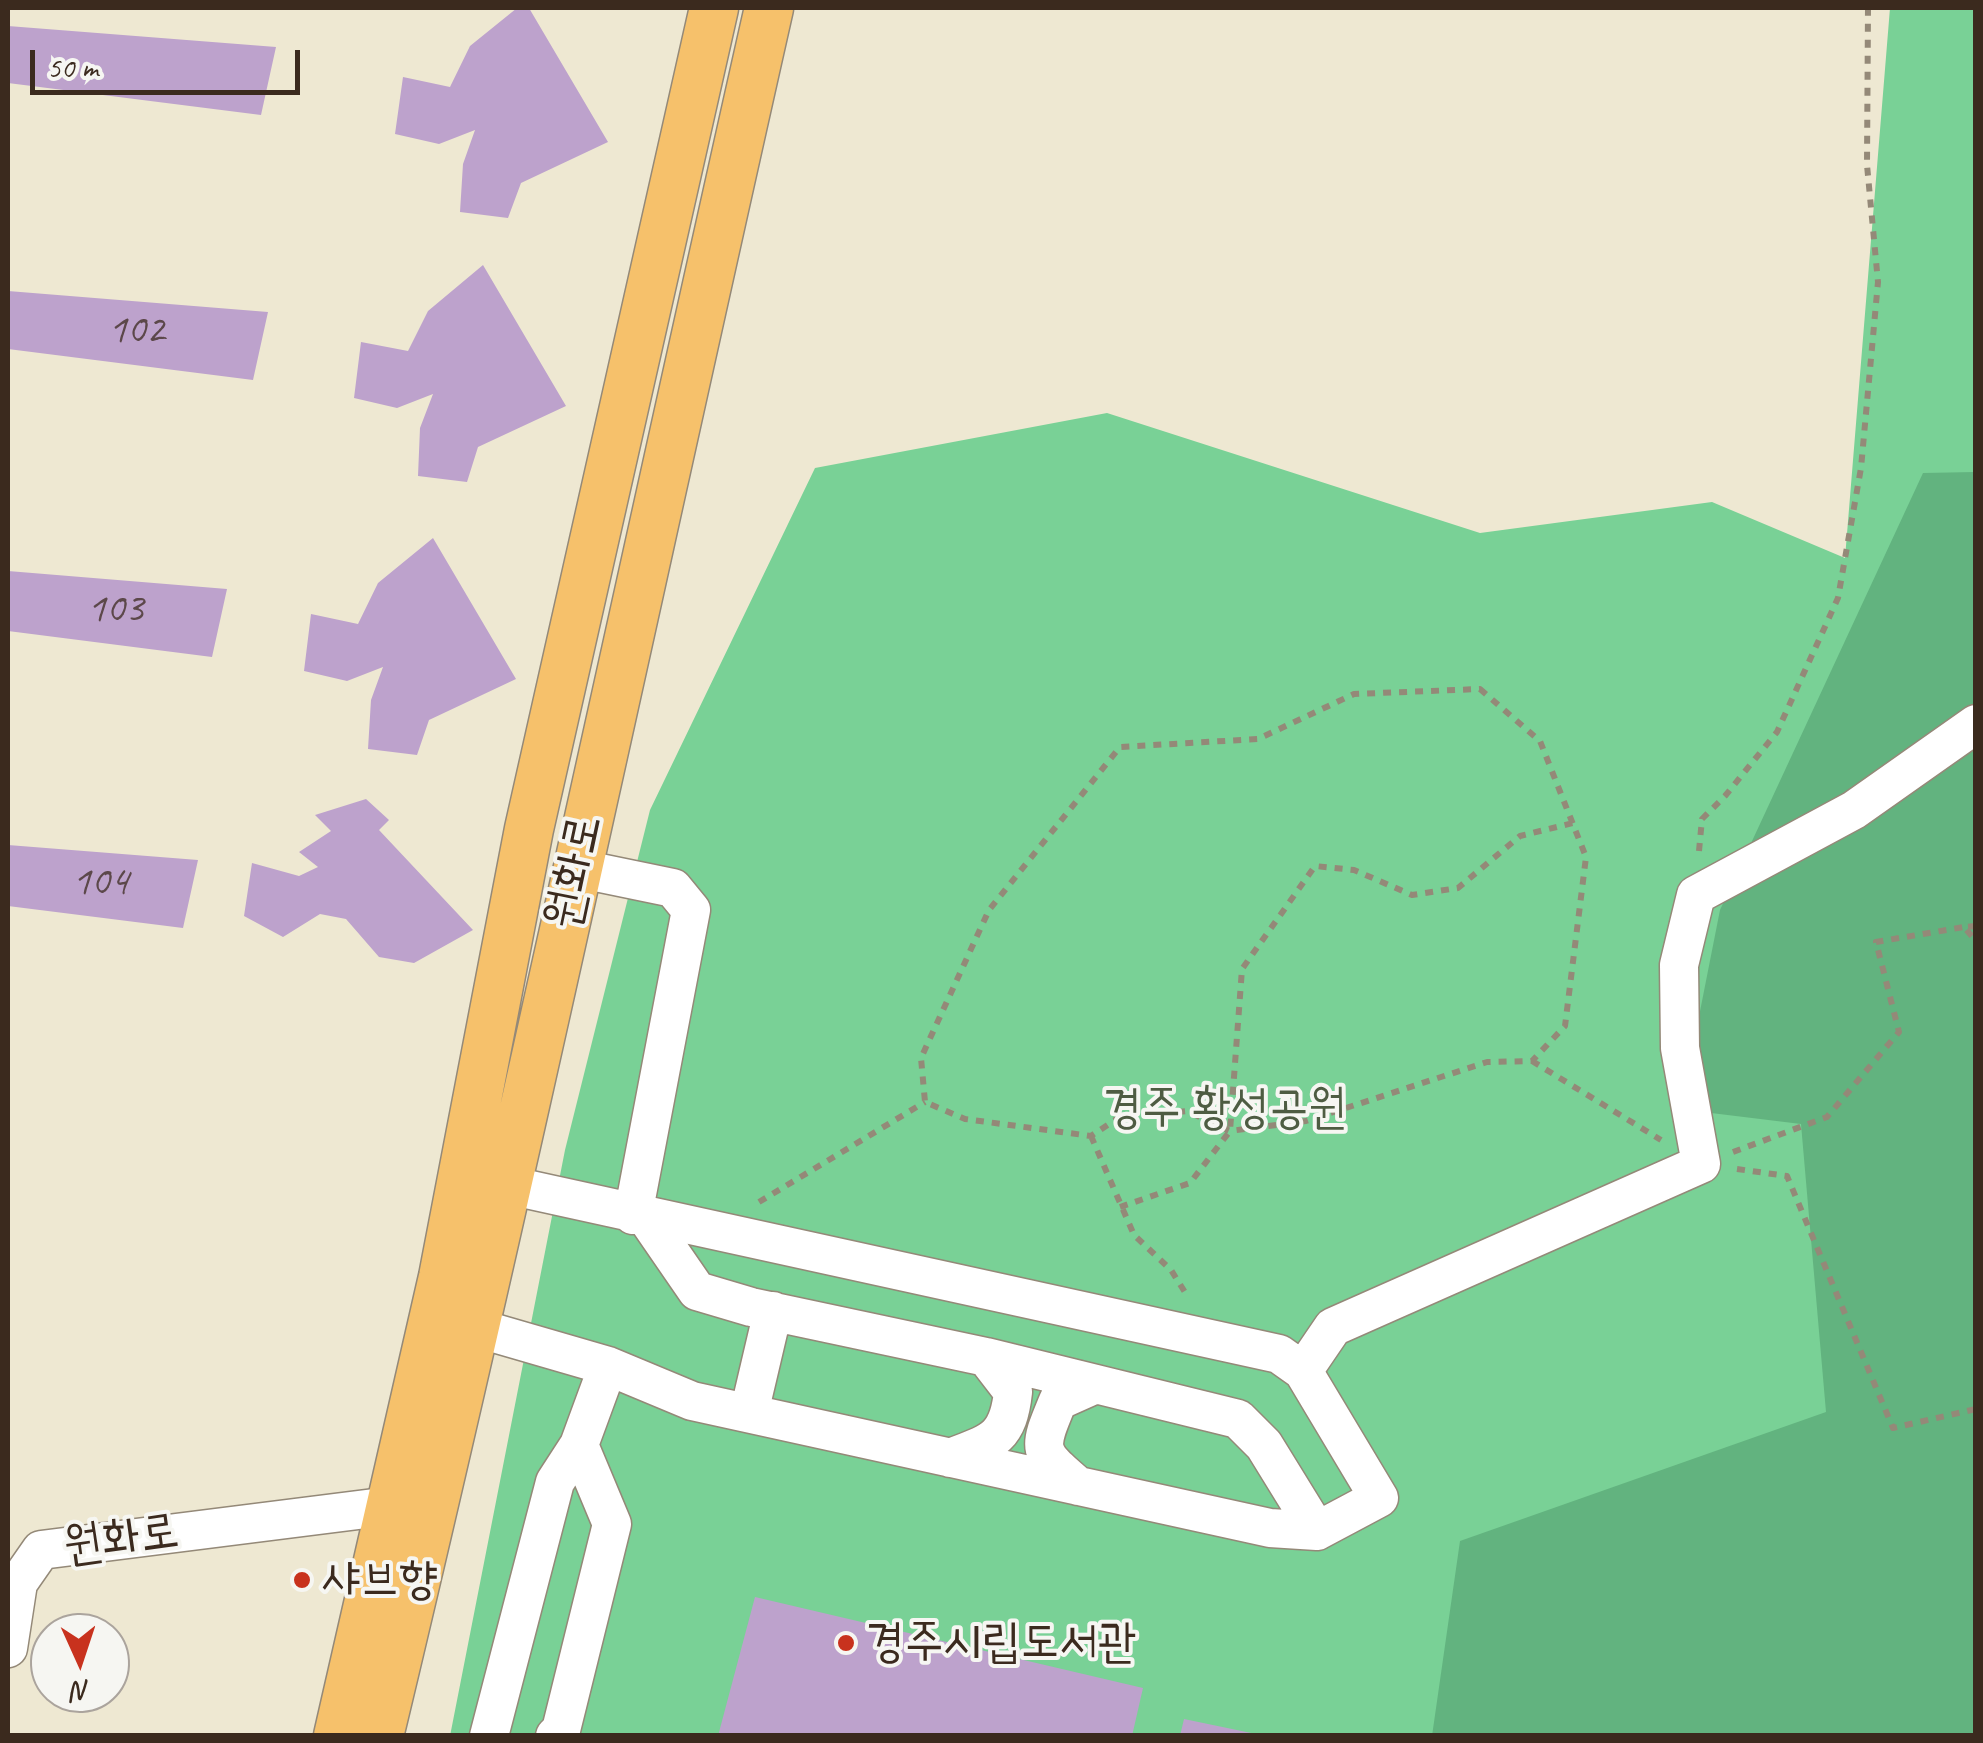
<!DOCTYPE html>
<html>
<head>
<meta charset="utf-8">
<style>
  body { margin:0 }
  #map { position:relative; width:1983px; height:1743px; overflow:hidden; background:#eee8d2; font-family:Caveat,sans-serif }
  canvas { display:block }
  .frame { position:absolute; inset:0; border:10px solid #3b2a1e; pointer-events:none }
  .north { position:absolute; left:30px; top:1613px; width:100px; height:100px; box-sizing:border-box; background:#f6f6f2; border:2px solid #aba49d; border-radius:50%; rotate:177deg; font-size:28px; font-weight:700; line-height:40px; text-align:center; color:#3b2a1e }
  .north::after { content:''; display:block; margin:auto; width:35px; height:45px; background:#c8321e; clip-path:polygon(50% 0,100% 100%,50% 72%,0 100%) }
  .scale { position:absolute; left:30px; top:50px; width:270px; height:45px; box-sizing:border-box; border:5px solid #3b2a1e; border-top:0; padding-left:12px; font-size:30px; line-height:35px; white-space:nowrap; color:#3b2a1e; -webkit-text-stroke:8px #f6f6f2; paint-order:stroke }
</style>
</head>
<body>
<div id="map">
<canvas width="1983" height="1743"></canvas>
<div class="frame"></div>
<div class="north">N</div>
<div class="scale">50 m</div>
</div>
<script>
const ctx = document.querySelector('canvas').getContext('2d');
ctx.lineJoin = 'round';
function paint(path, color) { ctx.fillStyle = color; ctx.fill(path, 'evenodd'); }
function trace(path, color, width, dash) { ctx.strokeStyle = color; ctx.lineWidth = width; ctx.lineCap = dash ? 'butt' : 'round'; ctx.setLineDash(dash || []); ctx.stroke(path); }
function label(font, color, halo, rows, align = 'center') {
  ctx.font = font + ' Caveat,"Poor Story",sans-serif'; ctx.lineWidth = 8; ctx.setLineDash([]); ctx.textBaseline = 'middle'; ctx.strokeStyle = halo; ctx.fillStyle = color; for (const [text, x, y, turn = 0] of rows) {
    ctx.save(); ctx.translate(x, y); ctx.rotate((+turn || 0) * Math.PI / 180); ctx.textAlign = isNaN(turn) ? turn : align; if (halo) ctx.strokeText(text, 0, 0); ctx.fillText(text, 0, 0); ctx.restore();
  }
}
const green = new Path2D(`
  M1890,8H1975V1735L450,1736L565,1150L650,810L815,468L1107,413L1480,533L1712,502L1845,558Z`);
const forest = new Path2D(`
  M1975,472V1735L1432,1736L1460,1541L1826,1412L1801,1124L1703,1112L1689,1067L1720,910L1923,473Z`);
const building = new Path2D(`
  M517,8H529L608,142L521,183L508,218L460,212L463,164L475,130L439,144L395,134L403,77L450,87L470,46Z
  M8,26L276,47L261,115L8,83Z
  M483,265L566,406L478,447L467,482L418,476L420,428L433,394L397,408L354,398L361,342L408,351L428,311Z
  M8,291L268,312L253,380L8,349Z
  M433,538L516,679L429,720L417,755L368,749L371,700L383,667L347,681L304,671L311,614L358,624L378,583Z
  M8,571L227,589L212,657L8,631Z
  M366,799L389,820L379,830L473,930L414,963L379,957L346,919L320,914L283,937L244,916L252,863L299,876L318,867L299,852L331,831L315,815Z
  M8,845L198,860L183,928L8,906Z
  M755,1597L1143,1688L1132,1736H718Z
  M1184,1719L1256,1734L1255,1736H1180Z`);
const path = new Path2D(`
  M1480,689L1540,741L1586,857L1565,1026L1532,1061L1487,1062L1306,1121L1230,1131L1187,1111L1118,1118L1091,1136L965,1119L925,1102L921,1058L989,910L1120,747L1258,739L1354,694Z
  M1699,851L1702,819L1725,796L1777,732L1838,598L1861,468L1878,282L1867,165L1868,8
  M1976,926L1964,927L1976,941
  M1532,1061L1661,1140
  M1091,1136L1134,1235L1171,1270L1188,1297
  M1733,1152L1827,1117L1899,1032L1876,942L1964,927
  M1737,1169L1787,1176L1893,1428L1976,1409
  M759,1202L925,1102
  M1120,1207L1190,1183L1230,1131L1242,969L1315,866L1354,870L1412,895L1458,888L1520,836L1573,823`);
const minor = new Path2D(`
  M576,868L673,888L691,910L633,1215
  M646,1217L697,1291L751,1307L986,1357L1238,1419L1264,1445L1317,1531
  M477,1328L608,1366L692,1401L1270,1528L1317,1531L1379,1498L1303,1371L1279,1354L508,1185
  M1303,1371L1333,1327L1701,1164L1680,1048L1679,965L1696,895L1854,810L1976,724
  M749,1413L773,1311
  M950,1458C992,1442 1008,1439 1013,1392L986,1357
  M1078,1486C1037,1451 1037,1451 1058,1401L1096,1384
  M8,1648L18,1583L41,1550L390,1506
  M489,1736L555,1482L579,1445
  M555,1736L561,1730L612,1524L579,1445L608,1366`);
const major = new Path2D(`
  M338,1736L443,1277L529,829L714,8
  M379,1736C517,1161 639,584 769,8`);
const markers = [
  [302,1580,10,"#c8321e"],
  [846,1643,10,"#c8321e"]
];
const numberNames = [
  ["102",136,331],
  ["103",115,610],
  ["104",100,883]
];
const streetNames = [
  ["원화로",575,872,-78],
  ["원화로",121,1540,-8]
];
const parkNames = [
  ["경주 황성공원",1225,1109]
];
const poiNames = [
  ["샤브향",322,1580],
  ["경주시립도서관",866,1643]
];
paint(green, '#79d196');
paint(forest, '#62b37f');
paint(building, '#bda2cc');
trace(minor, '#948978', 41);
trace(major, '#948978', 51);
trace(path, '#948978', 6, [8, 8]);
trace(minor, '#fff', 38);
trace(major, '#f6c16b', 48);
for (const [x, y, r, color] of markers) { const dot = new Path2D(); dot.arc(x, y, r, 0, 2 * Math.PI); ctx.fillStyle = color; ctx.fill(dot); trace(dot, '#f6f6f2', 4); }
label('42px', '#5c484a', null, numberNames);
label('48px', '#3b2a1e', '#f6f6f2', streetNames);
label('48px', '#4e5c42', '#f6f6f2', parkNames);
label('48px', '#3b2a1e', '#f6f6f2', poiNames, 'left');
</script>
</body>
</html>
